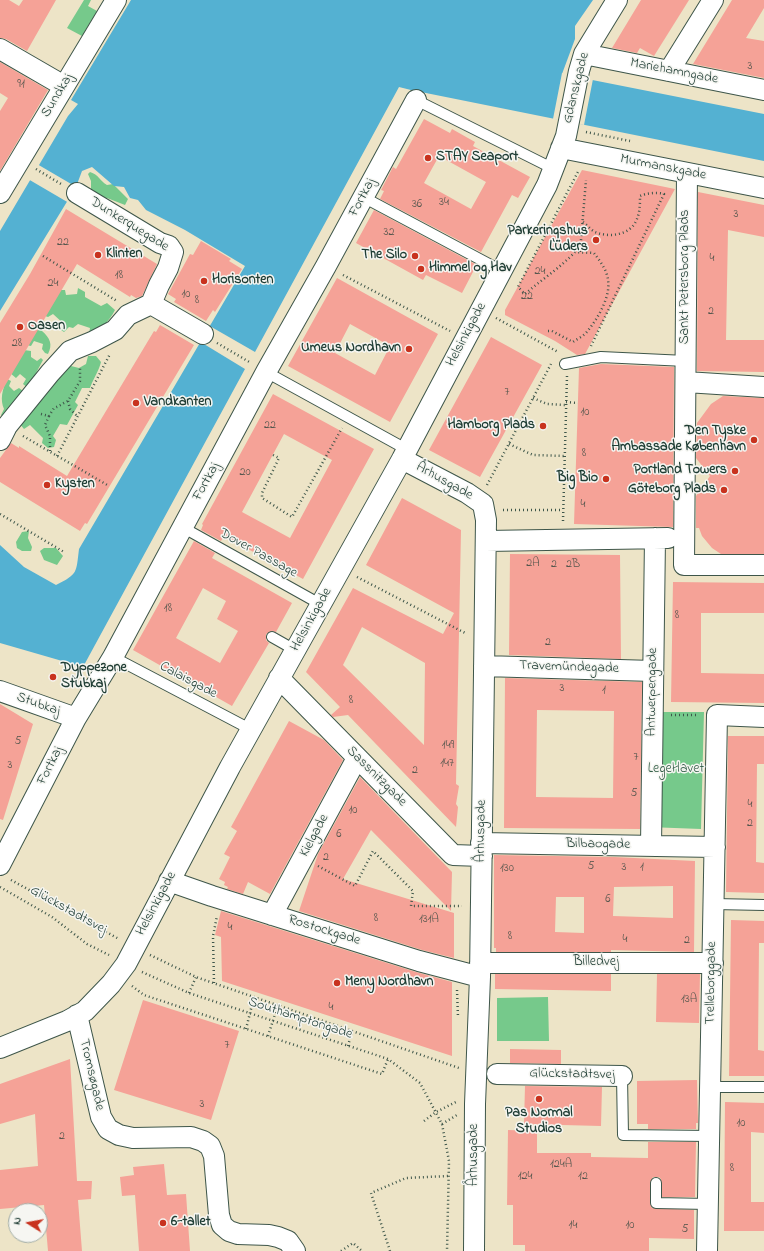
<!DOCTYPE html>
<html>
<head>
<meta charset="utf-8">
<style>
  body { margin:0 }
  #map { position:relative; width:764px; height:1251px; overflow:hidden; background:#ede4c7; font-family:"Indie Flower",sans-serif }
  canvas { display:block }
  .north { position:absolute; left:8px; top:1203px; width:40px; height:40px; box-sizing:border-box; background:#f6f6f2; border:1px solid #a0aca6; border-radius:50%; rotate:281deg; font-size:11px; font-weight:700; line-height:16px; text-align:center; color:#1f3d34 }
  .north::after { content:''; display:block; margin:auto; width:14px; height:18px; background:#c8321e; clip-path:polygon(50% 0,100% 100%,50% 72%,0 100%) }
</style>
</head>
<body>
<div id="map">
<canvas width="764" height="1251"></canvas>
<div class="north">N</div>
</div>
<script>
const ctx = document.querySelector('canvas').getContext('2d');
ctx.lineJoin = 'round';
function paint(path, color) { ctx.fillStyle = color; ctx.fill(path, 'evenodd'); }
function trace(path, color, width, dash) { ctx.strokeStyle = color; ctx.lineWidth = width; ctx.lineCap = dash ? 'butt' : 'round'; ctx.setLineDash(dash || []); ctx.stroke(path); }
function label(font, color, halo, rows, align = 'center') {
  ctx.font = font + ' "Indie Flower",sans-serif'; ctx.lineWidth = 3; ctx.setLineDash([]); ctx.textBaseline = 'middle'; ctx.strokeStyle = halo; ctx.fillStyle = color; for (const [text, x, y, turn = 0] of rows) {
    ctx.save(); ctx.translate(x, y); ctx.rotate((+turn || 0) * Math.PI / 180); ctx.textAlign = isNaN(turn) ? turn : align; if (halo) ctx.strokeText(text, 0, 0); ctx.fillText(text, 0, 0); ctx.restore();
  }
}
const green = new Path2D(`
  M84,0H91L88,6L97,11L82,36L67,28Z
  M90,172C99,175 99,180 107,185L113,184L128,199L125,205L107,198L100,203L91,193V181L88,174Z
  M78,288L85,292V297L101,306L107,303L115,310C109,322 101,329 89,334L90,328L78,324L73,328L69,327L64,332L61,330L64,324L53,314L48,317L45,316L60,290H65L66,295L77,294Z
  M42,319L47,324L42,331C50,338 53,344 48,354L45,353L42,349L43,344L34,341L31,346L26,345Z
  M24,350L31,351V357L37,361L41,358L43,360L28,388L23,384L26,379L20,374L16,378L10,373Z
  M88,356H96L101,362C99,371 93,379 90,388H82L75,402L78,405L67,425L60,424L53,436L56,440L54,447L48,448L42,443L43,438L30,425L24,429L19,423L38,401H41L68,367L71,366L79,368L86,364Z
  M7,379L11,381L9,386L14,391L19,388L23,391L4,418L1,415L4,409C0,400 2,390 7,379Z
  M29,531L28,538L32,547L31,551H22L17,548L16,542L22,532Z
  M44,548H56L63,556L57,565L44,560L40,551Z
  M651,712H704L701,829L648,827Z
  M548,997L549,1041H497V998Z`);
const water = new Path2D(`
  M131,0H593L575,26V39L562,74L764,114V161L411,90L324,246L89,678L46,666L0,650V545L24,567L56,585C78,574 76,573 79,549L245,266L185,230L146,210L138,200L130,198L124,187L114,186L92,167L82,171L76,187L0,311V231L68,116L78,104L71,100Z`);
const pier = new Path2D(`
  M562,73L593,79L584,125L553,119Z
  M399,87L411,90L88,680L64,672L66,680L63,686L55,690L48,688L42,682L40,675V668L42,666L0,652V643L83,667L245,369L199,341L208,325L255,352Z
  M37,164L78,188L69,203L28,179Z`);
const building = new Path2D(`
  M0,0H9L19,6L23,0H56L27,51L6,39L0,38Z
  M641,0H689L654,56L640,48L637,53L612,48Z
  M732,0H764V8L746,38L764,41V78L693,64Z
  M0,62L48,90L0,171V111L8,98L0,93Z
  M424,119L450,133L452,129L475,142L473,146L530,177L518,198L512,195L481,252L380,199L384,191L381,190L393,167L396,169ZM439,156L486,182L471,209L424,183Z
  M582,170L675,189L585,354L577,355L555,341L505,315V310Z
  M698,192L764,205V237L728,230L726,340H764V372L697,371Z
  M66,209L157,264L142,296L136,298L131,295L130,297L77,264L0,394V323L30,274Z
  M374,210L475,264L472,269L474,270L462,293L426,275L423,280L356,243Z
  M201,241L231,259L229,261L242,269L215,312L213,310L206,321L174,302L176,299L168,294L190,254L193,255Z
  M337,278L438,334L390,422L288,366ZM350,324L390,346L375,375L335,353Z
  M160,325L194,345L87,524L85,523L80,531L0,482V458L11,443L19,448V446L67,476L154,331L156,332Z
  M491,337L542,365L480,477L429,450Z
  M601,364L674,367L673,527L574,524L579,368Z
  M273,394L374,449L303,579L224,536L221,541L201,530L203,525L202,524ZM284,434L332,460L290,538L242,512Z
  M723,396L764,398V554H721L712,548L702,536L699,528H696V496L710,476L696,458L697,423L711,404Z
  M402,498L461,530L456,784L459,786L456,804L458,807L456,827L348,715L333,717L331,715L340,707L306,672L353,588L443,634L454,613L366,565ZM362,627L425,663L424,745L343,665Z
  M194,541L215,553L212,558L292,603L276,632L272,631L266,634V640L269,643L232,706L133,650ZM203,588L226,601L217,619L238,631L220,663L176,638Z
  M510,554L620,555L621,659L509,655Z
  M673,582L764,583V613H701V673L764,674V703L671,702Z
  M505,678L642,682L640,829L504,828ZM537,710L614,711L613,798L536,797Z
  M0,704L33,724L3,820L0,819Z
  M289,721L324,740L343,760L270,894L248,882L243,894L227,889L228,887L224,885L225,882L219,879L230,857L224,854L237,831L231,827Z
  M728,736H764V764H757L756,862L764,863V893L726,892Z
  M360,777L452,872L451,911L371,830L343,879L454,913V958L422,950L299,911L318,854Z
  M494,855L614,857L695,861L694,952L611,950V952H496V948H494ZM673,886V918L613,916L614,887ZM556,897H584V933L555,932Z
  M221,911L416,972L452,982V1056L222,981L221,937L215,935Z
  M731,920L764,921V943H759L758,1050L764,1051V1076H729Z
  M495,974H611V991L495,989Z
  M657,974H700L699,1023L656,1022Z
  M143,1000L239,1031L211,1120L114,1090Z
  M510,1049L561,1050V1064L510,1063Z
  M70,1059L77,1181H92L91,1199L78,1200L82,1251H48L44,1205L0,1209V1170L38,1166L35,1114L0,1124V1084Z
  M697,1080L698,1123H696V1129H648V1124H637V1081Z
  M525,1086L602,1087L601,1126L524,1124Z
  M725,1102L764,1103V1133L751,1132V1202H764V1231H724Z
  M508,1130L537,1131V1153H591V1157L648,1158V1142H696L695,1197H662L661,1179L659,1177H653L650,1183V1203L652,1208L694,1210V1239L649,1238V1251H525V1245H513V1205H507Z
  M164,1164L167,1195L186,1194L190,1251H139L135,1195L122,1196L120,1177L134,1175L133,1167Z`);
const path = new Path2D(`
  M586,132L630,141
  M36,169L61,184
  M583,222C587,225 591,230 595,232C609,238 630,235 636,221C640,213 640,205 640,196C647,193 657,192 664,194L591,346
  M580,252L586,180
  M43,256L117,301
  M343,275L450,331
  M496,318L558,352
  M548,331H552L573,342C577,339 582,337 586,333C597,320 611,297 608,280C607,270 600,261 594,253L575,252C560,268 541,280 525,294L518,287L579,170
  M217,343L251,363
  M533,398L547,404L566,405
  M68,401L70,409L78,417
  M566,402L578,403
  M41,414L49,416L54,408C60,406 63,403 68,401L80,381V368
  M49,416L45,425L50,436V452
  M23,436L109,486
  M509,444L533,455L565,456
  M273,455L279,458L262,493V498L292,517L342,428
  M57,456L110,354
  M487,485L551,364
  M503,510H563
  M0,514L64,552
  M563,521L567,376
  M357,577L467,634
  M671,715H698
  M318,866L355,886L373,851L413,891L411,906H462
  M11,880L119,939
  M0,887L52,917L87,944L109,955
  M150,955L196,977L459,1068
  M142,972L189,993L388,1059L420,1083L442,1124L449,1161L447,1251
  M214,983L213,936L217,916
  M132,986L144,995L382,1074L388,1059
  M457,990L458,1017
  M189,993L196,977
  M246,1029L254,997
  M268,1036L278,1005
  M348,1046L352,1031
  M424,1121L436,1112L456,1102
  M442,1124L457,1115
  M341,1251L353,1243L362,1251
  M390,1251L371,1193L406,1178L448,1176`);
const service = new Path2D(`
  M416,100L554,169
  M363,197L502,271
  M565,364L601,357L686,361
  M266,372L406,449
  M182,527L320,604
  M272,637L295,650
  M113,657L250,729
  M714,904L764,905
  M622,1076L623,1135L709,1136
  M710,1087H764
  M656,1183V1203L708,1204`);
const minor = new Path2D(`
  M0,49L64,86
  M584,54L764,90
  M669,71L713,0
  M561,148L764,188
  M687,173L684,565H764
  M0,193L116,0
  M151,304L203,334
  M686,382L764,387
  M0,440L7,426L50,373L70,351L92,342L115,330L128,315L151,304L159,285L168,268L173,252L169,246L160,243L77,193
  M402,459L467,493L483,504L486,520L480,977L475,1104L474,1251
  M486,541L668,538
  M484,666L653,671
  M279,678L453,855L482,856
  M0,691L76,718
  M481,843L715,847
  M651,846L655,538
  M0,865L76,718L113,657L266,372L326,266L416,100
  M169,881L212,896L419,961L480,977
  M272,915L357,758
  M480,963H713
  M77,1015L101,1117L108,1129L119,1135L133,1138L191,1137L203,1141L210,1146L214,1156L219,1215L222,1225L229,1231L238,1234L269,1235L278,1237L288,1241L295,1251
  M0,1048L67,1021L85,1011L111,984L126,964L230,767L402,459L547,185L566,136L579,71L584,54L617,0
  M497,1074L622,1076
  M707,1251L717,715L764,717`);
const markers = [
  [428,158,4,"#c8321e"],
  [596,240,4,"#c8321e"],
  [98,255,4,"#c8321e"],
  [415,256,4,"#c8321e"],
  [421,269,4,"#c8321e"],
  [204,281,4,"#c8321e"],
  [20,327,4,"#c8321e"],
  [409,349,4,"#c8321e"],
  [136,403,4,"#c8321e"],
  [543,426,4,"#c8321e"],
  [754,440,4,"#c8321e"],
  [735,471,4,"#c8321e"],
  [606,479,4,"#c8321e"],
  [47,485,4,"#c8321e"],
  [724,490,4,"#c8321e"],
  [53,677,4,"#c8321e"],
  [337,983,4,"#c8321e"],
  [539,1099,4,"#c8321e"],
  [163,1223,4,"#c8321e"]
];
const numberNames = [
  ["3",750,67],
  ["91",21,85],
  ["34",444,203],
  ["36",417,205],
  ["3",736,215],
  ["32",389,233],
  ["22",63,243],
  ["4",712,259],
  ["24",540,272],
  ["18",119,276],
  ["24",53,284],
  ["10",186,295],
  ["22",527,297],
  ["8",197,301],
  ["2",711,312],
  ["28",17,344],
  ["7",507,393],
  ["10",585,413],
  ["22",270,426],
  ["8",584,454],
  ["20",245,473],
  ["4",583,505],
  ["2A",533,564],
  ["2",554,565],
  ["2B",573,565],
  ["18",168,609],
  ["8",677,616],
  ["2",548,643],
  ["3",562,689],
  ["1",604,691],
  ["8",351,701],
  ["5",18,742],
  ["149",448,746],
  ["7",636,758],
  ["147",447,764],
  ["3",10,766],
  ["2",415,771],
  ["5",634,794],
  ["4",750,805],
  ["10",353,811],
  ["2",750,824],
  ["6",339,835],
  ["2",326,858],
  ["5",591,867],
  ["3",624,868],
  ["1",642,868],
  ["130",507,869],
  ["6",608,900],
  ["8",376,919],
  ["131A",429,920],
  ["4",230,928],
  ["8",510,937],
  ["4",625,940],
  ["2",687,941],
  ["13A",689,1000],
  ["4",331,1008],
  ["7",227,1046],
  ["3",202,1105],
  ["10",741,1124],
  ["2",62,1137],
  ["124A",561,1165],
  ["8",732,1169],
  ["124",525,1177],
  ["12",583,1177],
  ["14",573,1226],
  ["10",630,1226],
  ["5",685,1230]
];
const streetNames = [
  ["Mariehamngade",674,72,11],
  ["Gdanskgade",577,88,-76],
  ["Sundkaj",58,96,-59],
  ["Murmanskgade",663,168,11],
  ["Fortkaj",363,198,-62],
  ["Dunkerquegade",129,225,32],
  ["Sankt Petersborg Plads",686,277,-90],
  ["Helsinkigade",467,335,-62],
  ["Fortkaj",207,482,-61],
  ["Århusgade",444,482,29],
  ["Dover Passage",258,554,29],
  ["Helsinkigade",312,620,-61],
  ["Travemündegade",569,668,2],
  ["Calaisgade",188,681,28],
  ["Antwerpengade",653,692,-89],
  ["Stubkaj",38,705,19],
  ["Fortkaj",51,766,-63],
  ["Sassnitzgade",376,777,45],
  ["Århusgade",482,831,-89],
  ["Kielgade",315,836,-62],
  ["Bilbaogade",598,845,1],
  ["Helsinkigade",157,904,-62],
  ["Glückstadtsvej",68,911,29],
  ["Rostockgade",324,931,17],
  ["Billedvej",596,963],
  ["Trelleborggade",712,983,-89],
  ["Southamptongade",300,1019,18],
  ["Tromsøgade",91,1075,77],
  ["Glückstadtsvej",572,1075,1],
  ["Århusgade",475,1155,-90]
];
const poiNames = [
  ["STAY Seaport",436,158],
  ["Parkeringshus",588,232,"right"],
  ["Lüders",588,248,"right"],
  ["Klinten",106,255],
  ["The Silo",407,256,"right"],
  ["Himmel og Hav",429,269],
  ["Horisonten",212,281],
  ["Oasen",28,327],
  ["Umeus Nordhavn",401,349,"right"],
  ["Vandkanten",144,403],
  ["Hamborg Plads",535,426,"right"],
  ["Den Tyske",746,432,"right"],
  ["Ambassade København",746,448,"right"],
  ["Portland Towers",727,471,"right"],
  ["Big Bio",598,479,"right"],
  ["Kysten",55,485],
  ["Göteborg Plads",716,490,"right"],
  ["Dyppezone",61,669],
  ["Stubkaj",61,685],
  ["Meny Nordhavn",345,983],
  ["Pas Normal",539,1114,"center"],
  ["Studios",539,1130,"center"],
  ["6-tallet",171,1223]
];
const parkNames = [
  ["LegeHavet",676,770]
];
paint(green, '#76c98b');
paint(water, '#54b1d2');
paint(pier, '#ede4c7');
paint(building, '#f5a297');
trace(service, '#3e564a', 12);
trace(minor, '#3e564a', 22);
trace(path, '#3e564a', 2.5, [1, 3]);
trace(service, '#fff', 10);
trace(minor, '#fff', 20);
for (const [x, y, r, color] of markers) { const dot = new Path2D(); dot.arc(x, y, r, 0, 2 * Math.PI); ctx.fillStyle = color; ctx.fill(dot); trace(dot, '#f6f6f2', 1.5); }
label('12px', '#54564d', null, numberNames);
label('14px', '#1f3d34', '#f6f6f2', streetNames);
label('bold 14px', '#1f3d34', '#f6f6f2', poiNames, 'left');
label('14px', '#35604a', '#f6f6f2', parkNames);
</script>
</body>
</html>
